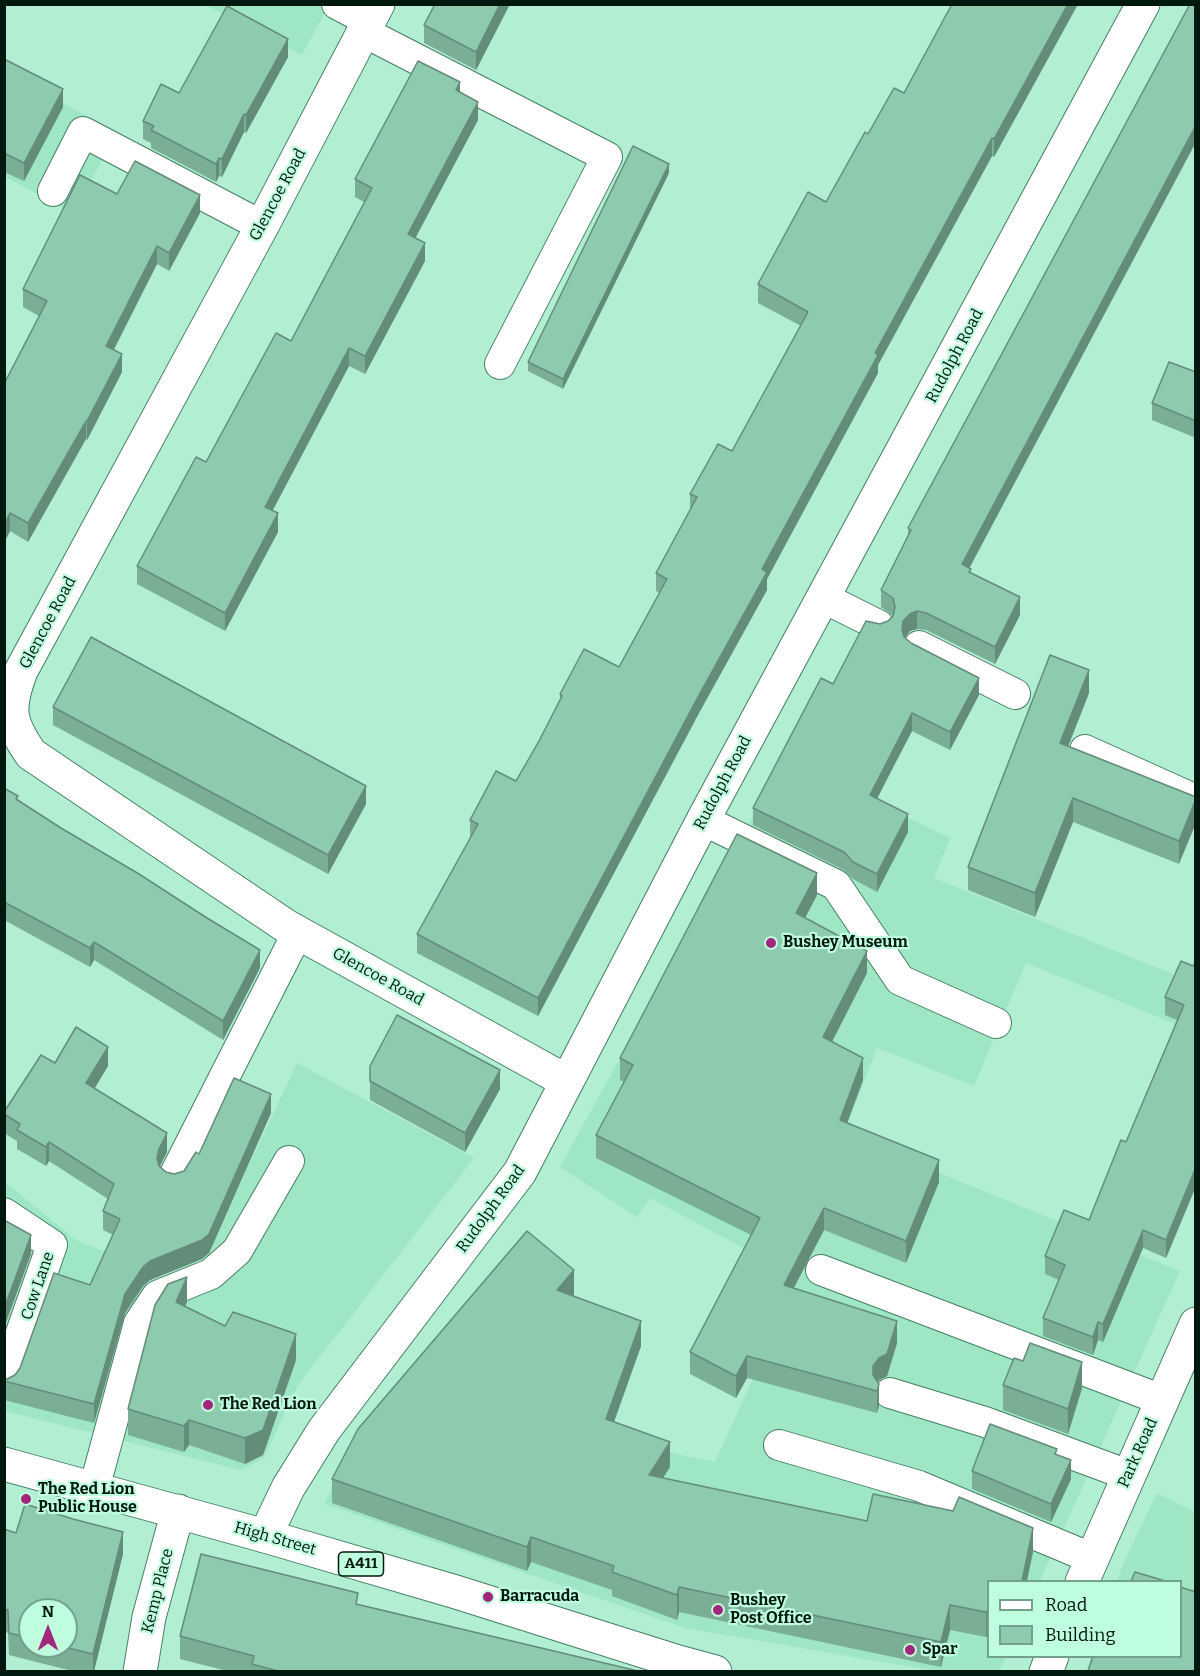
<!DOCTYPE html>
<html>
<head>
<meta charset="utf-8">
<style>
  body { margin:0 }
  #map { position:relative; width:1200px; height:1676px; overflow:hidden; background:#b2efd2; font-family:Bitter,serif }
  canvas { display:block }
  .frame { position:absolute; inset:0; border:6px solid #01180e; pointer-events:none }
  .legend { position:absolute; left:987px; top:1580px; width:195px; height:78px; box-sizing:border-box; background:#bffddf; border:2px solid #73a18b; margin:0; padding:8px 10px; list-style:none; font-size:18px; color:#01180e }
  .legend li { display:flex; align-items:center; gap:12px; height:30px }
  .legend b { width:30px; border:2px solid #73a18b }
  .north { position:absolute; left:18px; top:1598px; width:60px; height:60px; box-sizing:border-box; background:#bffddf; border:2px solid #73a18b; border-radius:50%; rotate:0deg; font-size:16px; font-weight:700; line-height:24px; text-align:center; color:#01180e }
  .north::after { content:''; display:block; margin:auto; width:21px; height:27px; background:#a2267b; clip-path:polygon(50% 0,100% 100%,50% 72%,0 100%) }
</style>
</head>
<body>
<div id="map">
<canvas width="1200" height="1676"></canvas>
<div class="frame"></div>
<ul class="legend">
<li><b style="height:8px;background:#fff"></b>Road</li>
<li><b style="height:16px;background:#8ecaad"></b>Building</li>
</ul>
<div class="north">N</div>
</div>
<script>
const ctx = document.querySelector('canvas').getContext('2d');
ctx.lineJoin = 'round';
function paint(path, color) { ctx.fillStyle = color; ctx.fill(path, 'evenodd'); }
function trace(path, color, width, dash) { ctx.strokeStyle = color; ctx.lineWidth = width; ctx.lineCap = dash ? 'butt' : 'round'; ctx.setLineDash(dash || []); ctx.stroke(path); }
function label(font, color, halo, rows, align = 'center') {
  ctx.font = font + ' Bitter,serif'; ctx.lineWidth = 4.5; ctx.setLineDash([]); ctx.textBaseline = 'middle'; ctx.strokeStyle = halo; ctx.fillStyle = color; for (const [text, x, y, turn = 0] of rows) {
    ctx.save(); ctx.translate(x, y); ctx.rotate((+turn || 0) * Math.PI / 180); ctx.textAlign = isNaN(turn) ? turn : align; if (halo) ctx.strokeText(text, 0, 0); ctx.fillText(text, 0, 0); ctx.restore();
  }
}
const built = new Path2D(`
  M206,5H329L302,55Z
  M4,72L229,191L214,219L103,159L73,213L5,177Z
  M785,758L950,838L934,878L1195,983V1032L1026,963L974,1086L877,1048L844,1134L1180,1271L1040,1581L988,1582V1656L1006,1657L999,1671H935L685,1628L325,1504L345,1454L611,1440L715,1462L799,1278L650,1198L637,1217L560,1167Z
  M297,1063L474,1158L298,1385L264,1458L241,1470L5,1411V1182L76,1240L163,1276L174,1253L202,1265Z
  M1157,1493L1195,1512V1671L1086,1672L1091,1657L1180,1656V1582L1117,1581L1123,1564Z`);
const service = new Path2D(`
  M337,4L369,21
  M364,32L607,157L500,364
  M53,191L83,132L262,226
  M824,598L878,625
  M919,646L1015,694
  M1085,750L1196,800
  M703,820L836,885L900,980L996,1023
  M174,1176L298,932
  M4,1213L52,1245L4,1381
  M821,1270L1162,1400
  M890,1393L985,1422L1128,1475
  M779,1445L919,1486L1091,1558
  M94,1489L139,1323L157,1296L211,1274L237,1251L289,1161`);
const minor = new Path2D(`
  M378,4L262,226L21,671C7,708 8,721 31,754L286,926L566,1081
  M265,1536L288,1488L324,1430L520,1172L703,820L1143,4
  M1082,1582L1196,1324
  M140,1672L149,1617L178,1511
  M1046,1672L1052,1656`);
const primary = new Path2D(`
  M4,1464L265,1536L456,1592L678,1662L715,1672`);
const wall = new Path2D(`
  M510,4L476,70L424,43V25Z
  M952,4H1078L994,157L992,156L878,365V373L767,579V590L699,713L538,1016L417,953V934L470,838V820L516,781L539,741L560,700V694L619,667L659,593L656,591V573L690,510V494L732,451L801,326L758,303V284L826,202L868,134L904,93Z
  M288,57L246,133L244,132L222,177L219,176L216,182L151,148V143L143,139V121L179,93Z
  M4,59L63,107L24,181L4,172Z
  M460,92L478,120L415,238L425,261L365,374L349,366L272,511L278,532L225,631L137,584V566L206,462L291,341L364,202L355,197V179Z
  M669,173L563,389L528,371V362Z
  M117,194L200,213L169,271L157,264L114,350L122,372L87,440L86,439L28,542L10,531L4,543V384L39,316L23,307V289Z
  M1196,372V438L1152,420V403Z
  M908,528L969,568L971,573L1020,615L995,664L926,630L917,629L910,631L905,638L911,643L979,695L950,750L912,731L891,771L877,799L908,832L877,892L853,879L844,870L753,825V808L833,684L880,624L888,621L893,616L881,607V590L908,535Z
  M1089,693L1068,746L1196,797L1179,864L1073,822L1035,917L968,890V867Z
  M53,707L366,804L328,874L53,725Z
  M4,788L18,800L260,968L223,1040L94,960L90,967L4,920Z
  M817,895L805,918L867,973L832,1042L863,1080L847,1123L939,1182L906,1263L824,1230L793,1288L897,1343L887,1376L879,1380L878,1382L879,1406L877,1413L747,1378L736,1398L690,1374V1352L751,1235L596,1158V1135L624,1082L620,1080V1058Z
  M1196,960V1186L1166,1258L1143,1248L1103,1342L1098,1340L1093,1355L1043,1336V1318L1059,1280L1045,1274V1256L1089,1220L1126,1142L1177,1020L1165,1015V997L1193,966Z
  M55,1063L108,1066L95,1088L167,1152L160,1166L166,1172L174,1174L184,1171L199,1154L271,1113L209,1253L202,1259L150,1280L143,1286L125,1313L94,1423L4,1400V1379H7L15,1375L90,1285L113,1235L103,1230V1211L108,1199L49,1161L46,1166L17,1149V1141L4,1133V1112Z
  M370,1066L500,1089L465,1152L370,1100Z
  M574,1295L573,1296L641,1346L614,1422L670,1467L663,1478L867,1521L1033,1552L988,1581V1636L986,1637L950,1630L941,1667L679,1612L677,1620L612,1596V1590L531,1562L527,1571L332,1503V1479Z
  M187,1302L185,1307L296,1360L263,1455L245,1464L189,1445L184,1452L128,1435V1409Z
  M1023,1361L1082,1388L1068,1434L1003,1410V1385Z
  M1057,1455L1071,1479L1051,1522L972,1489V1471Z
  M4,1529L16,1533L123,1554L94,1671H72L9,1655L8,1633L4,1631ZM30,1610L66,1646H30Z
  M358,1604L638,1671H227L180,1659V1636Z`);
const shadedWall = new Path2D(`
  M500,4H510L476,70V52Z
  M1068,4H1078L994,157V139Z
  M288,39V57L246,133V115Z
  M460,82V101L456,90Z
  M63,89V107L24,181V163Z
  M478,102V120L408,252V234Z
  M244,114V132L222,177V159Z
  M1196,125V142L962,582V564Z
  M992,138V156L878,365V373L767,579V590L699,713L538,1016V998L875,353Z
  M219,158V176L216,182V164Z
  M669,164V173L563,389V379Z
  M200,195V213L169,271V253Z
  M425,243V261L365,374V356Z
  M157,246V264L106,364V346Z
  M349,348V366L265,525V507Z
  M122,354V372L87,440V421Z
  M86,421V439L28,542V523Z
  M10,513V531L4,543V525Z
  M278,513V532L225,631V613Z
  M1020,597V615L995,664V647Z
  M917,611V629L910,631L903,639L902,630L903,621L910,614Z
  M1089,670V693L1060,767V743Z
  M979,678V695L950,750V732Z
  M912,713V731L870,812V795Z
  M366,786V804L328,874V855Z
  M1073,798V822L1035,917V893Z
  M1196,799V823L1179,864V841Z
  M908,814V832L877,892V874Z
  M817,873V895L796,935V913Z
  M94,942V960L90,967V948Z
  M260,950V968L223,1040V1021Z
  M867,951V973L823,1059V1037Z
  M108,1047V1066L86,1102V1083Z
  M863,1058V1080L840,1142V1120Z
  M500,1070V1089L465,1152V1133Z
  M271,1094V1113L209,1253L202,1259L150,1280L143,1286L125,1313L94,1423V1404L125,1294L143,1267Z
  M167,1133V1152L159,1168L157,1158L159,1149Z
  M49,1142V1161L46,1166V1147Z
  M939,1160V1182L906,1263V1241Z
  M1196,1167V1186L1166,1258V1240Z
  M824,1208V1230L784,1307V1285Z
  M1143,1230V1248L1103,1342V1324Z
  M31,1235V1254L4,1328V1309Z
  M574,1270V1295L557,1315V1290Z
  M187,1277V1302L176,1328V1302Z
  M641,1321V1346L606,1444V1419Z
  M897,1321V1343L887,1376L879,1380L873,1389V1366Z
  M1098,1322V1340L1093,1355V1337Z
  M296,1334V1360L263,1455L245,1464V1438Z
  M747,1356V1378L736,1398V1376Z
  M1082,1362V1388L1068,1434V1409Z
  M879,1384V1406L877,1413V1391Z
  M189,1420V1445L184,1452V1426Z
  M670,1442V1467L649,1499V1475Z
  M1071,1460V1479L1051,1522V1504Z
  M1033,1528V1552L1027,1581H1022Z
  M123,1532V1554L94,1671H93V1654Z
  M531,1537V1562L527,1571V1547Z
  M679,1587V1612L677,1620V1595Z
  M950,1605V1630L941,1667V1642Z
  M988,1611V1636L986,1637V1612Z`);
const building = new Path2D(`
  M435,4H500L476,52L424,25Z
  M952,4H1068L994,139L992,138L875,353L878,355L762,569L767,572L699,695L538,998L417,934L478,824L470,820L496,771L516,781L539,741L562,696L560,694L584,649L619,667L667,579L656,573L697,497L690,494L718,444L732,451L808,312L758,284L808,192L826,202L865,132L868,134L894,88L904,93Z
  M1190,4H1196V125L962,564L971,569L969,572L1020,597L995,647L926,613L917,611L910,614L903,621L902,630L904,637L911,643L979,678L950,732L912,713L870,795L908,814L877,874L853,862L844,852L753,808L821,678L833,684L866,621L880,624L888,621L893,616L895,607L893,598L881,590L911,530L908,528Z
  M227,6L288,39L246,115L244,114L222,159L219,158L216,164L151,130L154,126L143,121L161,84L179,93Z
  M4,59L63,89L24,163L4,153Z
  M418,61L460,82L456,90L478,102L408,234L425,243L365,356L349,348L265,507L278,513L225,613L137,566L196,457L206,462L276,333L291,341L372,188L355,179Z
  M633,146L669,164L563,379L528,362Z
  M135,161L200,195L169,253L157,246L106,346L122,354L87,421H86L28,523L10,513L4,525V384L47,301L23,289L80,175L117,194Z
  M1169,362L1196,372V421L1152,403Z
  M91,637L366,786L328,855L53,707Z
  M1050,655L1089,670L1060,743L1196,797V799L1179,841L1073,798L1035,893L968,867Z
  M4,788L18,796L16,799L61,828L139,874L207,918L260,950L223,1021L94,942L90,948L4,902V890L6,888L4,887Z
  M737,834L817,873L796,913L867,951L823,1037L863,1058L840,1120L939,1160L906,1241L824,1208L784,1285L897,1321L887,1354L879,1358L873,1366V1375L879,1384L877,1391L747,1356L736,1376L690,1352L760,1218L596,1135L633,1065L620,1058Z
  M1196,960V1167L1166,1240L1143,1230L1103,1324L1098,1322L1093,1337L1043,1318L1065,1265L1045,1256L1064,1210L1089,1220L1121,1140L1126,1142L1184,1005L1165,997L1181,961L1193,966Z
  M397,1015L500,1070L465,1133L370,1081V1066Z
  M76,1027L108,1047L86,1083L167,1133L159,1149L157,1158L159,1166L166,1172L174,1174L184,1171L196,1152L199,1154L234,1078L271,1094L209,1234L202,1240L150,1261L143,1267L125,1294L94,1404L4,1381V1379H7L15,1375L20,1368L54,1273L90,1285L120,1219L103,1211L114,1184L49,1142L46,1147L17,1130L20,1124L4,1114V1112L41,1055L55,1063Z
  M4,1220L31,1235L4,1309Z
  M527,1231L574,1270L557,1290L641,1321L606,1419L670,1442L649,1475L867,1521L873,1494L953,1511L959,1497L1033,1528L1022,1581H988V1611L986,1612L950,1605L941,1642L679,1587L677,1595L612,1572L614,1566L531,1537L527,1547L332,1479L358,1429Z
  M187,1277L176,1302L225,1326L233,1312L296,1334L263,1430L245,1438L189,1420L184,1426L128,1409L155,1305L168,1284Z
  M1030,1343L1082,1362L1068,1409L1003,1385L1014,1358L1023,1361Z
  M990,1424L1057,1449L1055,1454L1071,1460L1051,1504L972,1471Z
  M25,1504L73,1519L123,1532L93,1654L60,1646H66V1610H30V1638L9,1633L8,1610L4,1609V1529L16,1533Z
  M201,1554L358,1593L356,1604L638,1671H278L252,1664L254,1656L180,1636Z
  M1135,1572L1165,1581H1131Z
  M1180,1587L1196,1592V1671H1088L1093,1656H1180Z`);
const markers = [
  [771,943,6,"#a2267b"],
  [208,1405,6,"#a2267b"],
  [26,1499,6,"#a2267b"],
  [488,1597,6,"#a2267b"],
  [718,1610,6,"#a2267b"],
  [910,1650,6,"#a2267b"]
];
const shields = [
  [361,1564,45]
];
const shieldNames = [
  ["A411",361,1564]
];
const streetNames = [
  ["Glencoe Road",278,195,-62],
  ["Rudolph Road",955,356,-62],
  ["Glencoe Road",48,623,-62],
  ["Rudolph Road",723,783,-62],
  ["Glencoe Road",378,977,29],
  ["Rudolph Road",491,1209,-54],
  ["Cow Lane",38,1286,-71],
  ["Park Road",1138,1453,-66],
  ["High Street",275,1539,16],
  ["Kemp Place",158,1591,-76]
];
const poiNames = [
  ["Bushey Museum",783,943],
  ["The Red Lion",220,1405],
  ["The Red Lion",38,1490],
  ["Public House",38,1508],
  ["Barracuda",500,1597],
  ["Bushey",730,1601],
  ["Post Office",730,1619],
  ["Spar",922,1650]
];
paint(built, '#9fe6c4');
trace(service, '#447f65', 32);
trace(minor, '#447f65', 35);
trace(primary, '#447f65', 35);
trace(service, '#fff', 30);
trace(minor, '#fff', 33);
trace(primary, '#fff', 33);
paint(wall, '#7aae95');
paint(shadedWall, '#638d79');
paint(building, '#8ecaad');
trace(building, '#638d79', 1.5);
for (const [x, y, r, color] of markers) { const dot = new Path2D(); dot.arc(x, y, r, 0, 2 * Math.PI); ctx.fillStyle = color; ctx.fill(dot); trace(dot, '#bffddf', 2); }
for (const [x, y, w] of shields) { const box = new Path2D(); box.roundRect(x - w / 2, y - 12, w, 24, 4.5); ctx.fillStyle = '#bffddf'; ctx.fill(box); trace(box, '#01180e', 1.5); }
label('bold 15px', '#01180e', null, shieldNames);
label('16px', '#01180e', '#bffddf', streetNames);
label('bold 16px', '#01180e', '#bffddf', poiNames, 'left');
</script>
</body>
</html>
